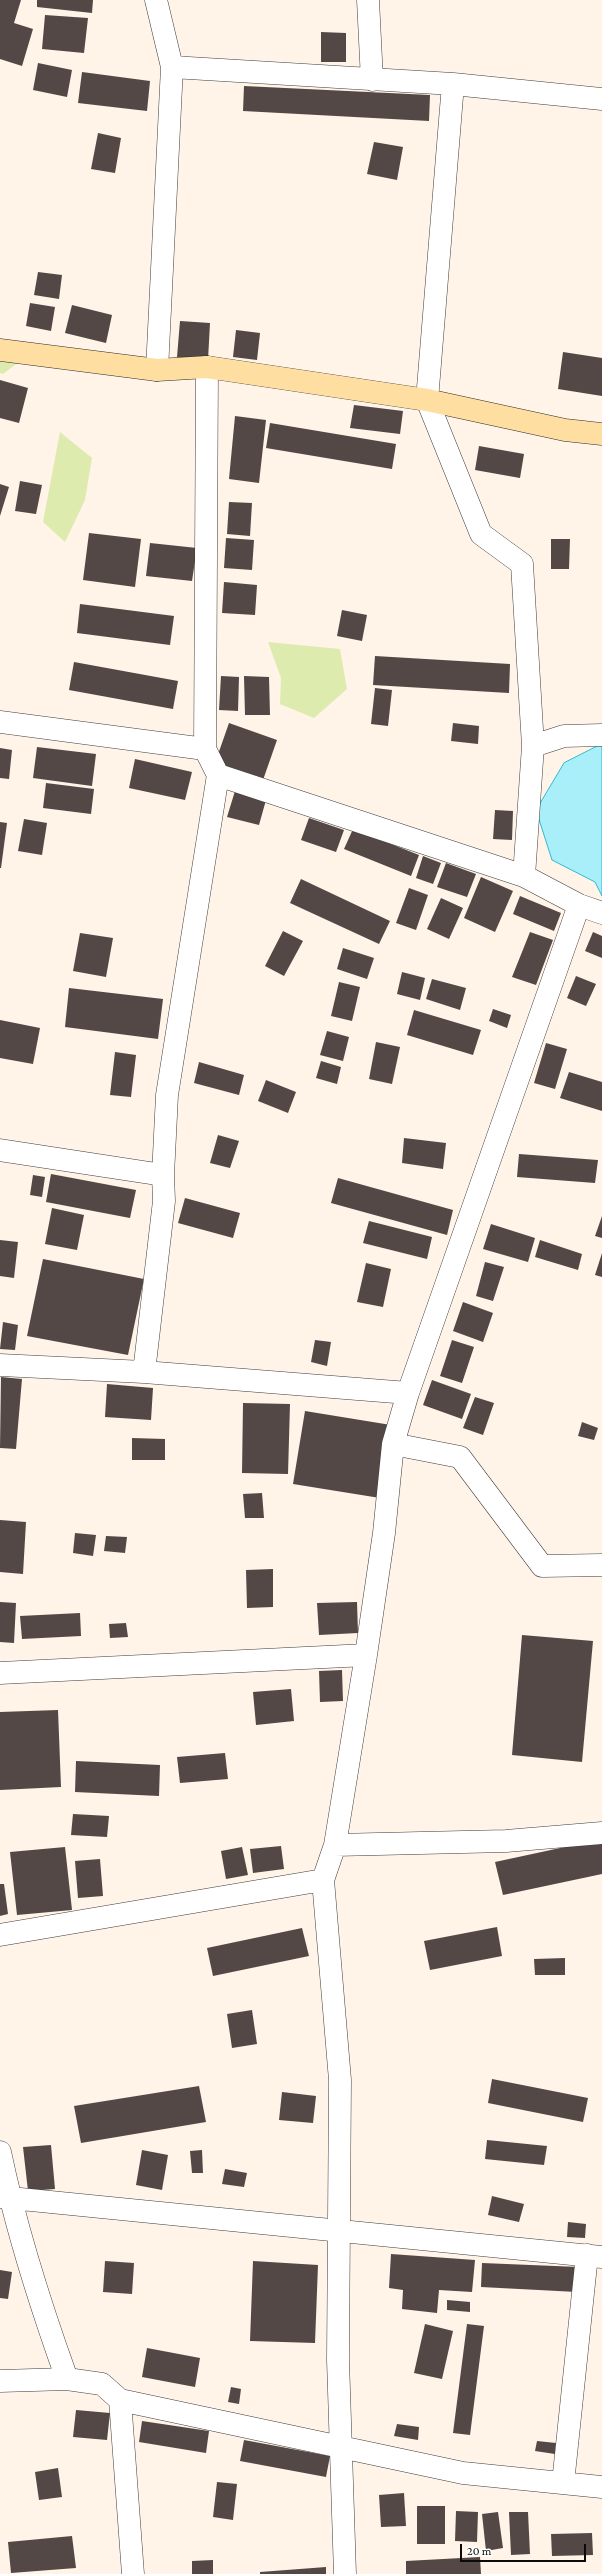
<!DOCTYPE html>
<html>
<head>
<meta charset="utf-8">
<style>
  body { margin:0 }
  #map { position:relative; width:602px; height:2574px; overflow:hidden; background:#fff4e7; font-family:"Crimson Pro",serif }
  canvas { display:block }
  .scale { position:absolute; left:460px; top:2544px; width:126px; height:18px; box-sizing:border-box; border:2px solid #0a0a0a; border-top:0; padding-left:5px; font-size:12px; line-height:14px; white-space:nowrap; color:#0a0a0a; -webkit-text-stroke:3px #fff; paint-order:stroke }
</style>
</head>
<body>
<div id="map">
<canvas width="602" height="2574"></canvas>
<div class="scale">20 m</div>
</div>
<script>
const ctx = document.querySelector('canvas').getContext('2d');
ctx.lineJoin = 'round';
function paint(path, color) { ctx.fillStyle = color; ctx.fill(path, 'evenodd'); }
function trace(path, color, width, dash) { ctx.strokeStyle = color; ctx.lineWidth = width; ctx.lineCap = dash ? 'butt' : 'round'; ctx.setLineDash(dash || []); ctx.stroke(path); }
const green = new Path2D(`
  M0,339L41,345L3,374L0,373Z
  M60,432L92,458L85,500L65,542L43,522Z
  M268,642L340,649L347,689L314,718L280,704L281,678Z`);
const water = new Path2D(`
  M602,744V896L595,882L552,860L536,810L564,763Z`);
const building = new Path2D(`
  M0,0H21L14,23L33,29L22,66L0,59Z
  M37,0H93L92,13L37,7Z
  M45,15L88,18L84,53L42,49Z
  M321,32L346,33V62H321Z
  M38,63L72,70L67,97L33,90Z
  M82,72L150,81L147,111L78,103Z
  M244,86L430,95L429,121L243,111Z
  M98,133L121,138L115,173L91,169Z
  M374,142L403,147L397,180L367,174Z
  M38,272L62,275L59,299L34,295Z
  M30,303L55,307L51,331L26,326Z
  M72,305L112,315L106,343L65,333Z
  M180,321L210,323L208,360L177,357Z
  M236,330L260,333L257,360L233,357Z
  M563,352L602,358V396L558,389Z
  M0,380L28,388L19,423L0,418Z
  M354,405L403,411L400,434L350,428Z
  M235,416L266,420L259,483L229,479Z
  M270,423L396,444L392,469L266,448Z
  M479,446L524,454L520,478L475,470Z
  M20,481L42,485L36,514L15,511Z
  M0,484L9,487L0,516Z
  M229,502L252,503L250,536L227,534Z
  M89,533L141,539L135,587L83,580Z
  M226,538L254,540L252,570L224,568Z
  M551,539H570L569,569H551Z
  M150,543L197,548L192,581L146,576Z
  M224,582L257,585L255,615L222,613Z
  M80,604L174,616L170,645L77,633Z
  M342,610L367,615L362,641L337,636Z
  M375,656L510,664L509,693L373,685Z
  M74,662L178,681L173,709L69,690Z
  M221,676L239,677L238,711L219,710Z
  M244,676L269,677L270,715H245Z
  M375,688L392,690L388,726L371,724Z
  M229,723L277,740L263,780L215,763Z
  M453,723L479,726L478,744L451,741Z
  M37,747L96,754L92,786L33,778Z
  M0,748L12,750L9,779L0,778Z
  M135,759L192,772L185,800L129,788Z
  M46,783L94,789L91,814L43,808Z
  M235,791L266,800L259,825L227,817Z
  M495,810L513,811L512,840L493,839Z
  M309,818L344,830L336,852L301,840Z
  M24,819L47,823L42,855L18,851Z
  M0,822L7,823L1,868H0Z
  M353,829L419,855L411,876L344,849Z
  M423,856L441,863L433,884L416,878Z
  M446,863L476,874L467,897L437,887Z
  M481,877L513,891L495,932L464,918Z
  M301,879L390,921L379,944L290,903Z
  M409,888L428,895L416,930L396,923Z
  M520,896L561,913L554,931L513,914Z
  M441,898L463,908L449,939L427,929Z
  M283,931L303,941L284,976L265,966Z
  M530,932L553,940L536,985L512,977Z
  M593,932L602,936V958L585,951Z
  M80,933L113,938L106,977L73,971Z
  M343,948L374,958L367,979L337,969Z
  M402,972L425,978L420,1000L397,994Z
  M576,976L596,984L586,1006L567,998Z
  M432,979L466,988L460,1010L426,999Z
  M339,982L360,987L352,1021L331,1016Z
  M69,988L163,999L158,1039L65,1027Z
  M493,1009L511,1015L507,1028L489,1021Z
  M414,1010L481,1030L473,1055L407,1035Z
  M0,1020L40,1028L33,1064L0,1058Z
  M327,1031L349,1037L343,1061L320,1055Z
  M376,1042L400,1047L392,1084L369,1079Z
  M546,1043L567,1049L555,1089L534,1083Z
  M115,1052L136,1055L131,1097L110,1095Z
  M321,1061L341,1067L337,1084L316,1078Z
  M199,1062L244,1075L239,1095L194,1083Z
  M569,1072L602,1082V1111L560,1098Z
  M266,1080L296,1092L288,1113L258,1101Z
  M218,1135L239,1141L230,1168L210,1163Z
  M404,1138L446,1143L443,1169L402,1163Z
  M519,1154L598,1160L595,1183L517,1177Z
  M51,1174L136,1190L130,1218L46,1202Z
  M33,1175L45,1177L42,1197L30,1195Z
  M338,1178L453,1210L447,1235L331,1203Z
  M185,1198L240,1213L233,1238L178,1223Z
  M52,1208L84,1215L77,1250L45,1244Z
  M602,1216V1238L595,1236Z
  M369,1221L432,1237L427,1259L363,1243Z
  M491,1224L535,1238L528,1262L483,1249Z
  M0,1240L18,1242L14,1278L0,1276Z
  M540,1240L582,1254L578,1270L535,1257Z
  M602,1253V1277L595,1275Z
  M43,1259L144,1279L128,1355L27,1336Z
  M485,1262L504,1267L493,1301L476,1296Z
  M366,1263L391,1269L383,1307L357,1302Z
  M463,1302L493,1313L483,1342L453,1331Z
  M3,1322L18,1325L15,1350L0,1349Z
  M315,1340L331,1342L327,1366L311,1362Z
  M452,1340L474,1347L462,1383L440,1376Z
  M1,1377L22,1379L16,1449L0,1448Z
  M432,1380L471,1394L462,1419L423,1405Z
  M107,1384L153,1388L151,1420L105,1417Z
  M475,1397L494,1403L483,1435L463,1428Z
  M243,1403L290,1404L288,1474L242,1473Z
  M305,1411L391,1425L380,1498L293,1484Z
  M582,1422L598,1428L594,1440L578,1436Z
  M132,1438L165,1439V1460H132Z
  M262,1493L264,1518H245L243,1494Z
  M0,1520L26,1522L23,1574L0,1572Z
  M75,1533L96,1535L93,1556L73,1553Z
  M106,1536L127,1537L125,1553L104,1551Z
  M273,1569V1607L247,1608L246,1570Z
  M0,1602L16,1603L14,1643L0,1642Z
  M357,1602L358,1633L319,1635L317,1603Z
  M80,1613L81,1636L22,1639L20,1616Z
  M126,1623L128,1637L110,1638L109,1624Z
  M522,1635L593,1641L582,1762L512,1755Z
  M342,1670L343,1701L320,1702L319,1671Z
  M291,1689L294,1721L256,1725L253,1692Z
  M58,1710L61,1787L0,1790V1712Z
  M225,1753L228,1779L180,1783L177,1757Z
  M76,1761L160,1765L159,1796L75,1792Z
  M73,1814L109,1816L107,1837L71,1835Z
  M602,1839V1874L503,1895L495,1862Z
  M281,1846L284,1869L253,1873L250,1849Z
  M65,1847L72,1910L17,1915L10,1852Z
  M242,1847L248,1875L226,1879L221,1851Z
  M100,1859L103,1896L78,1898L75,1861Z
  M0,1884H4L8,1914L0,1916Z
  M497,1927L502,1956L430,1970L424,1941Z
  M302,1928L309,1956L213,1976L207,1948Z
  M565,1958V1975H535L534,1959Z
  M252,2010L257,2044L232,2048L227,2014Z
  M492,2079L588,2098L583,2122L488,2103Z
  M199,2086L206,2122L81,2143L74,2106Z
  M282,2092L316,2096L313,2123L279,2120Z
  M487,2140L547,2146L544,2165L485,2159Z
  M51,2145L55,2189L28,2191L23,2147Z
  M142,2150L168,2155L162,2190L136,2185Z
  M202,2150L203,2173H192L190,2151Z
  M225,2169L247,2173L244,2187L222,2184Z
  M492,2196L524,2204L519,2222L488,2215Z
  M568,2222L586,2224L585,2238L567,2237Z
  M391,2254L475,2260L472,2292L439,2290L437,2313L402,2309L403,2290L389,2288Z
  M105,2261L134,2263L132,2294L103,2292Z
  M253,2261L318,2265L315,2343L250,2341Z
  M482,2263L579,2267L577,2292L481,2287Z
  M0,2270L12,2272L8,2299L0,2298Z
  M447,2300L470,2302V2312L447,2310Z
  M425,2324L453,2331L442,2379L414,2373Z
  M467,2324L484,2326L470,2435L453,2433Z
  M147,2348L200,2358L195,2387L142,2377Z
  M231,2387L241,2389L239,2404L228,2402Z
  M76,2410L110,2413L107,2440L73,2437Z
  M142,2421L209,2431L206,2453L139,2442Z
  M397,2424L419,2427L418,2440L394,2436Z
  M244,2440L330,2456L326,2477L240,2461Z
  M537,2441L556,2443L555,2454L535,2451Z
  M58,2468L62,2497L39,2500L35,2472Z
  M217,2482L237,2484L233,2520L213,2517Z
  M404,2493L406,2526L381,2527L379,2495Z
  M417,2506H445V2544H417Z
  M456,2511L478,2512L477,2542L455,2541Z
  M498,2512L503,2548L486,2551L482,2514Z
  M509,2512H528L530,2554L511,2555Z
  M592,2533L593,2555L552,2556L551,2534Z
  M72,2536L76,2568L11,2573L8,2542Z
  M480,2557L481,2574H406V2561Z
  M213,2560V2574H192V2561Z
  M326,2567V2574H260V2572Z`);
const street = new Path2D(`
  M156,0L172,67L157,370
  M368,0L372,80
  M172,67L453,84L602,99
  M453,84L427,400L481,534L522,564L533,746L524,876
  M0,722L205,749
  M533,746L564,736L602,735
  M218,775L524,876L579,905L602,913
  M0,1150L163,1175
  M0,1365L144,1372L408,1393
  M144,1372L164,1201L163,1175L167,1095L218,775L205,749L207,367
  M393,1444L460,1457L542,1566L602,1565
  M0,1673L366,1655
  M335,1845L506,1841L602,1833
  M0,1935L323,1880
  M0,2152C16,2229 40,2304 67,2379
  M0,2197L602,2257
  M0,2381L67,2379L102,2384L120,2400L463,2473L602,2487
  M120,2400L133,2574
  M563,2483L587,2255
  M345,2574L338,2360L340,2080L323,1880L335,1845L366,1655L384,1533L393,1444L408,1393L579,905`);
const secondary = new Path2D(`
  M0,350L157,370L207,367L427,400L565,430L602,434`);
paint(green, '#ddebaf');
paint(water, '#a9eff9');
trace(water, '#2cbbd4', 1);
paint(building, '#534846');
trace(street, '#3d3d3d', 23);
trace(secondary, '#2c2c2c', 23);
trace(street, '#fff', 22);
trace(secondary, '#ffdea2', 22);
</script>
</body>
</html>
